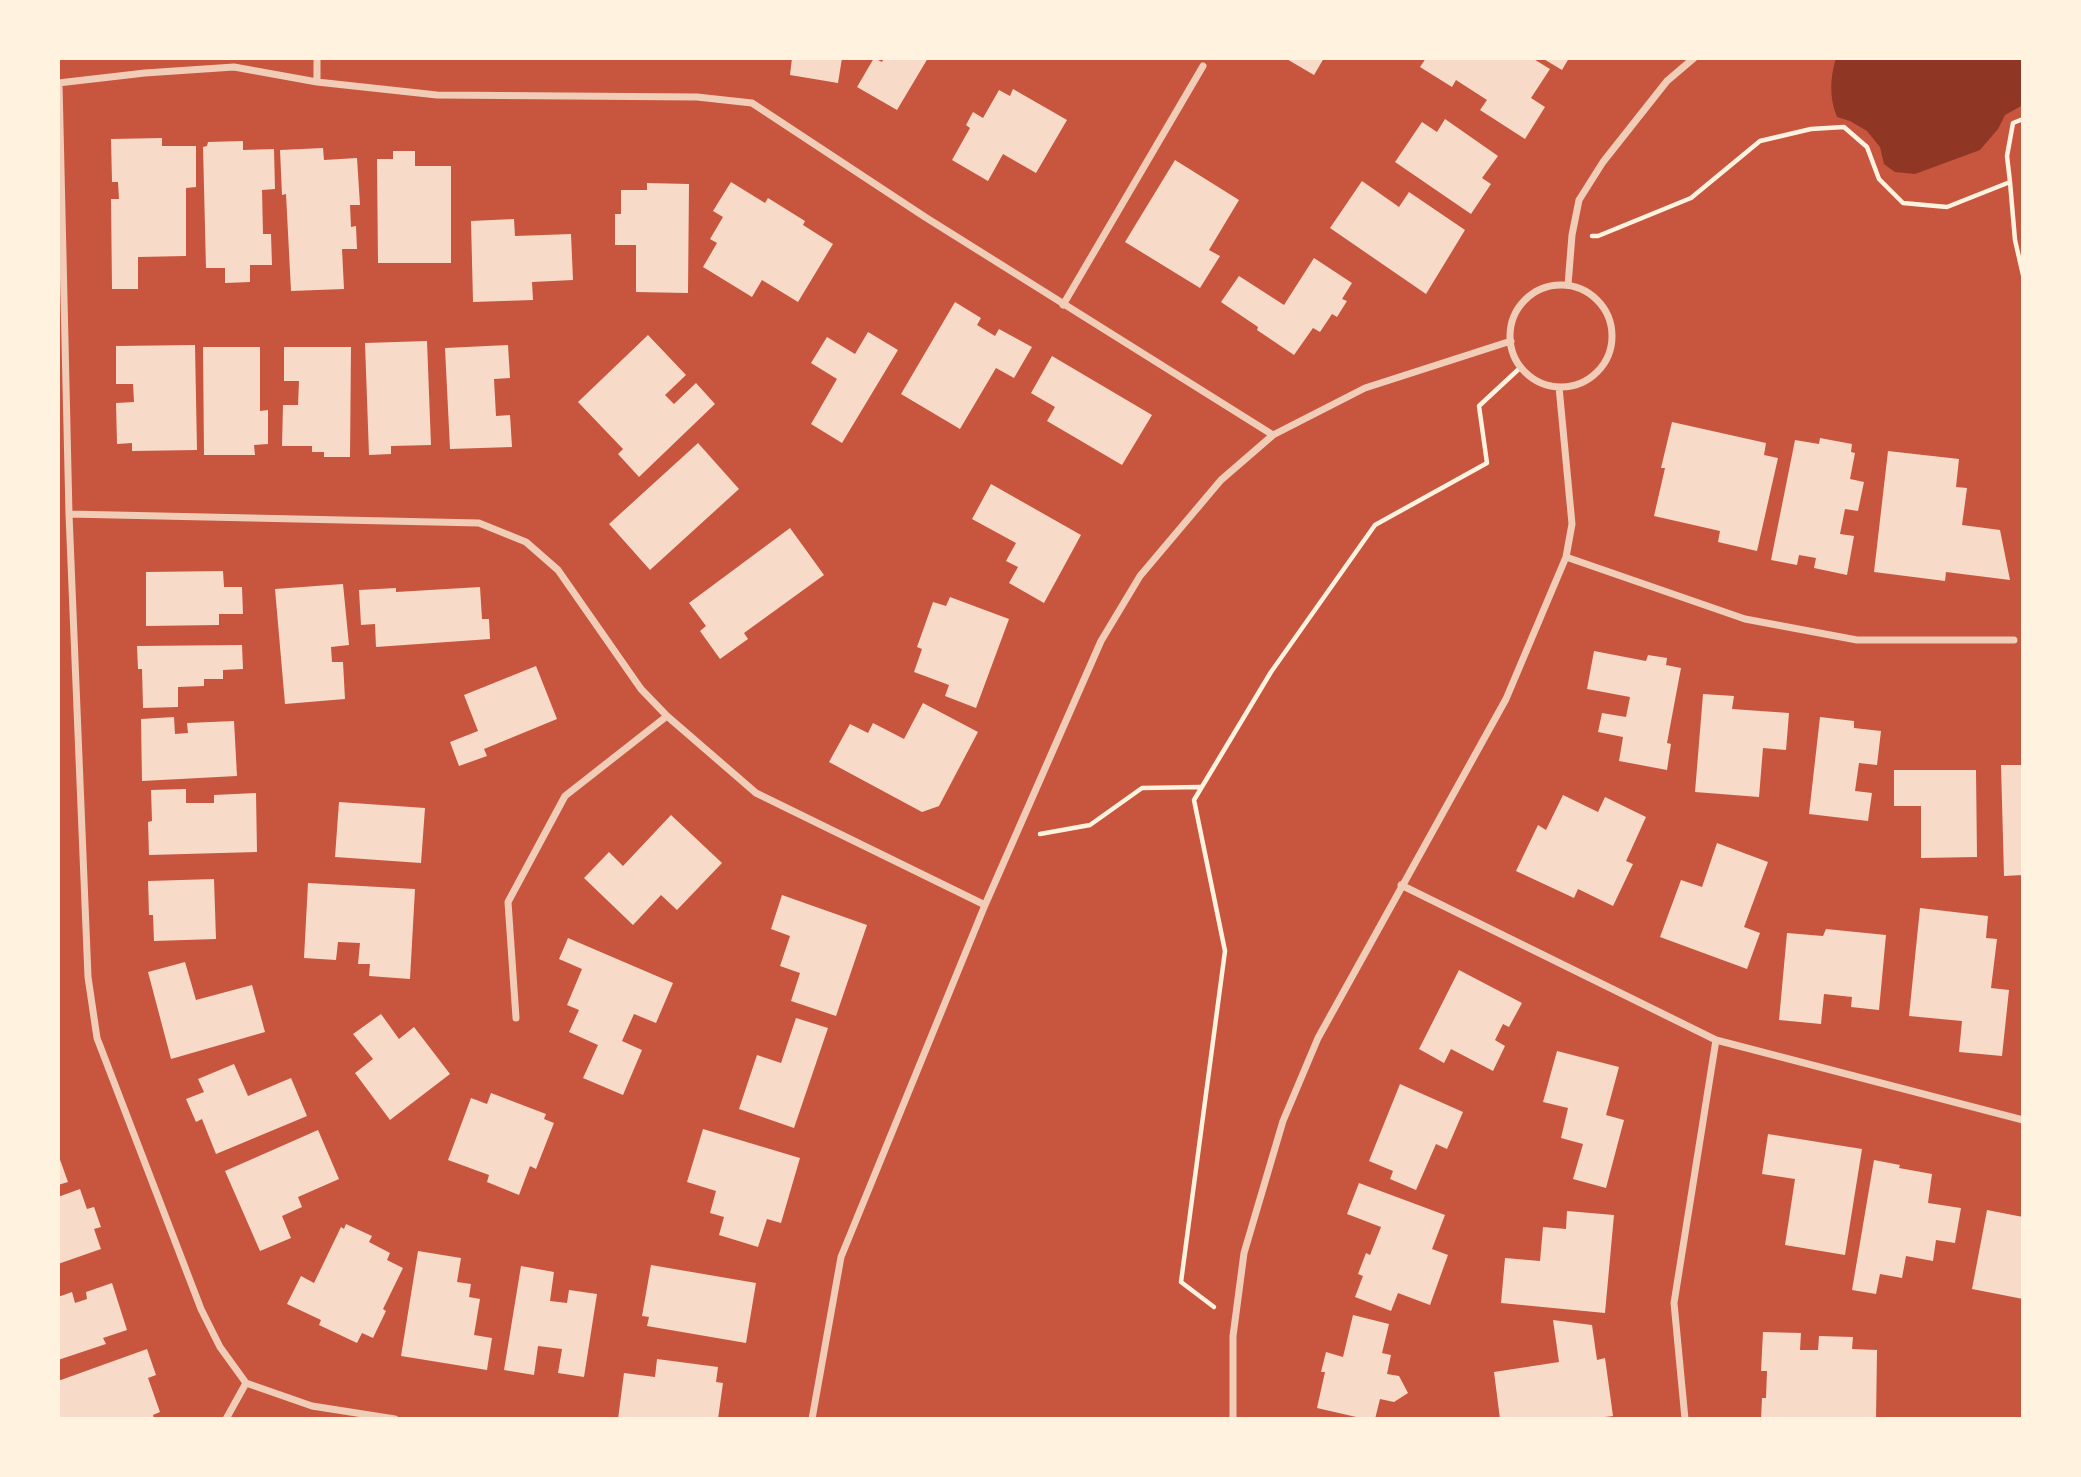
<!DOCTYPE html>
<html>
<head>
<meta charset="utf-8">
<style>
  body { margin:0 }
  #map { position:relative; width:2081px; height:1477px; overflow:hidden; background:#c8553d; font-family:Manrope,sans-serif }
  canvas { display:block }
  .frame { position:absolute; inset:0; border:60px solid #fff3e0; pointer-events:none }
</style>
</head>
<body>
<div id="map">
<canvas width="2081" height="1477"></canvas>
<div class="frame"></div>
</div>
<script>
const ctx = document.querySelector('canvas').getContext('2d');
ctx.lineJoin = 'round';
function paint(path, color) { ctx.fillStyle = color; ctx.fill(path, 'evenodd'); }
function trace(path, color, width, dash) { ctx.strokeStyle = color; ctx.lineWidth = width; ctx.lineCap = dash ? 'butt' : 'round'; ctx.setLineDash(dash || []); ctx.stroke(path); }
const water = new Path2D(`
  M1836,58H2023V105L2005,115L1998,129L1980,150L1915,174L1895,172L1884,164L1880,147L1867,131L1850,121L1837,117C1829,97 1830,78 1836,58Z`);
const building = new Path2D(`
  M792,58H842L838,83L790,75Z
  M874,58L882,62L884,58H928L897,110L857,87Z
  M1285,58H1324L1314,75Z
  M1426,58H1532L1550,69L1531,98L1545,107L1525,139L1480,110L1487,100L1456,80L1452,87L1420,67Z
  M1542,58H1569L1562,70Z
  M1013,89L1067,120L1036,173L1003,154L988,181L952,160L970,128L966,125L973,112L983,118L999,90L1010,96Z
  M1445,119L1498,156L1482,178L1491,184L1471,214L1395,162L1422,122L1437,132Z
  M162,138V146H196V187L186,188V256L138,257V289H112L111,199H119L118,182H112L111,139Z
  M243,141V150L274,149L275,189L262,190L263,234H271L272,265H250V282L225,283V268H206L203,147L207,146L208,142Z
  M323,148L324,160L357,158L360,205H350L351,227L356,226L357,249H342L344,289L291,291L286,194L282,195L280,150Z
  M393,151H415V166H451V263H378L377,159H393Z
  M1175,160L1239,200L1209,250L1220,256L1200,288L1125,242Z
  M1362,181L1399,207L1409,192L1465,230L1426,294L1330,228Z
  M731,182L765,203L768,198L805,221L803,225L833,244L798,302L762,280L752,297L703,267L717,243L710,239L723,217L713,211Z
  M647,183L689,184L688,293L636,292V245H615V214H621V190H647Z
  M514,219L515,236L571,234L573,280L532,282L533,300L473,302L471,221Z
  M1314,258L1352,283L1342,299L1347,301L1337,317L1332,314L1320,332L1313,328L1294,355L1257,330L1258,327L1221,302L1239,276L1284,305Z
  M955,302L981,318L977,325L995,336L999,329L1032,347L1014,378L996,368L960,429L901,394Z
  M868,332L898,350L842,443L811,424L837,379L811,363L827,337L855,354Z
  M648,335L686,375L665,395L674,404L696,383L715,404L639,477L618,454L623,449L578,402Z
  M427,341L431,445L391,446V454L369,455L365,343Z
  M195,345L197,450L132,451V443L117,444L116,403L134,402L133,384H116V346Z
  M508,345L510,378L494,379L496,416L510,415L512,447L450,449L445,348Z
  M203,347H260V411L268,410V444L254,445L255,455H204Z
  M284,347H351L350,457H324V452H312V446H282L283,405H298L299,381H284Z
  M1052,356L1152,415L1122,465L1047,421L1055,407L1031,393Z
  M1672,422L1766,443L1764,455L1778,458L1757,551L1718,542L1720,531L1654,516L1665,468H1661Z
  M1820,438L1852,444L1851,452L1855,453L1850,479L1864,482L1858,511L1845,509L1840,534L1854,536L1847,575L1814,568L1816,558L1799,555L1797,565L1771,560L1795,440L1819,444Z
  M698,443L739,489L650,570L609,524Z
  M1888,451L1959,459L1956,487L1967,488L1962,525L2000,530L2010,580L1946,572L1945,581L1874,572Z
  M991,484L1081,535L1044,603L1009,583L1018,567L1006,561L1016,543L972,519Z
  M790,528L824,575L744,633L748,639L720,659L700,631L706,626L689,603Z
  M223,571L224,587H242L243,614H219V625L146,626V572Z
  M343,584L349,645L331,647L332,662H343L345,699L285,704L275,589Z
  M480,587L482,619H489L490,639L376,647L375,624L361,625L359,590L396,588V592Z
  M950,597L1009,619L976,708L945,696L949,685L914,672L922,649L917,647L933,602L946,606Z
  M242,645L243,669L223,670V679H204V686L178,687V707L143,708L142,669H138L137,646Z
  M1594,651L1646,661L1648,655L1667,658L1666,665L1681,668L1667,743L1671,744L1667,770L1619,761L1623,737L1598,732L1602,713L1626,717L1630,697L1587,689Z
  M536,666L557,719L484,749L487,756L459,766L450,742L478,731L464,695Z
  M1703,694L1734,696L1732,709L1789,713L1786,750L1763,748L1759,797L1695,792Z
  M923,703L978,732L939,806L922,812L829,762L850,724L868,733L873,723L904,739Z
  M174,717L175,734L188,733L187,723L234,721L237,776L142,781L141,719Z
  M1820,717L1854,721V728L1881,731L1877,765L1859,763L1855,791L1872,793L1868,821L1809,814Z
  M2001,765H2023V875L2004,876Z
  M1894,770H1976L1977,857L1921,858V806H1894Z
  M186,789V803H214V795L256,793L257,852L149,855L148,822L152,821L151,790Z
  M1563,795L1598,812L1605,797L1646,817L1626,861L1633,864L1613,906L1578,889L1574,898L1516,871L1538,825L1546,830Z
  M339,802L425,808L421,863L335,857Z
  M671,815L722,863L677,910L661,895L633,925L584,878L609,852L623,866Z
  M1717,843L1768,862L1744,927L1760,933L1747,969L1660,937L1681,880L1702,887Z
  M214,879L216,939L154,941L153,915H149L148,881Z
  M308,883L415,889L410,979L369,976L370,964H358L360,943L338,942L336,960L304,958Z
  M782,895L867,925L836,1016L791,1001L800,973L780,966L790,936L771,929Z
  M1920,908L1988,916L1986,938L1997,939L1991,988L2009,990L2002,1056L1959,1052L1962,1021L1909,1016Z
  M1826,929L1886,935L1879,1010L1851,1007L1852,997L1824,994L1821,1024L1779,1020L1787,933L1823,936Z
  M568,938L673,983L656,1023L634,1014L622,1041L642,1050L623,1095L583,1078L598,1045L569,1032L579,1010L567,1005L582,969L559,959Z
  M185,962L196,1000L252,985L265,1032L171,1059L148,972Z
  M1459,970L1522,1003L1509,1027L1503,1024L1495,1040L1505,1046L1493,1071L1451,1049L1444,1063L1419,1049Z
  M381,1014L399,1039L414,1027L450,1074L390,1120L355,1073L373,1059L353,1034Z
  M796,1018L828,1028L794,1128L739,1109L757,1055L781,1063Z
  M1557,1051L1619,1067L1606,1115L1624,1120L1606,1188L1573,1179L1583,1144L1561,1138L1568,1108L1543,1102Z
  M234,1064L248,1096L291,1078L307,1116L216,1154L202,1119L196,1122L186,1099L204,1092L198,1079Z
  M1400,1084L1463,1112L1447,1149L1436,1144L1416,1190L1390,1179L1393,1171L1369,1161Z
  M491,1093L546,1114L544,1119L554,1123L536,1169L530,1166L519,1195L487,1182L489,1175L448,1160L471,1098L487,1104Z
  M703,1129L800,1158L781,1223L767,1219L758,1247L719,1235L724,1217L710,1213L716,1191L687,1182Z
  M318,1130L339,1179L298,1197L302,1207L282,1216L291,1238L260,1251L225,1171Z
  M1768,1134L1862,1149L1845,1255L1785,1245L1795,1179L1762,1174Z
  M58,1154L68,1182L58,1185Z
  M1874,1160L1900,1165L1899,1168L1932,1174L1928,1203L1961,1208L1955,1243L1936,1240L1933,1261L1906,1256L1902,1278L1880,1274L1876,1294L1852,1290Z
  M1359,1183L1445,1215L1432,1249L1448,1255L1430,1305L1398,1293L1391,1311L1355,1297L1363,1276L1358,1274L1366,1253L1370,1255L1381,1227L1347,1214Z
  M80,1189L87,1209L94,1207L101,1227L94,1229L101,1249L58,1264V1197Z
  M1987,1210L2023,1217V1299L1972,1289Z
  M1567,1211L1614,1215L1605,1313L1501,1303L1505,1258L1540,1261L1543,1227L1566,1229Z
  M346,1224L372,1236L369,1242L390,1253L387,1260L403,1268L383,1309L386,1311L373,1338L362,1333L357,1343L319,1325L321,1320L287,1304L301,1276L314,1283L341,1227L344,1229Z
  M418,1251L461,1258L457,1282L471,1284L469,1297L480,1299L474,1335L492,1338L487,1370L401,1356Z
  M651,1265L756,1283L746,1343L647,1326L649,1317L642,1316Z
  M521,1266L554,1272L550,1301L567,1303L569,1290L597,1294L584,1377L558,1373L562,1349L538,1346L534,1375L504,1370Z
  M112,1283L127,1330L103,1338L106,1344L58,1360V1297L72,1292L75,1303L87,1299L86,1292Z
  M1353,1315L1389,1324L1382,1353L1391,1355L1387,1374L1399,1376L1408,1393L1394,1402L1380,1399L1375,1419H1365L1317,1408L1325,1372H1321L1326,1352L1343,1357Z
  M1553,1320L1592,1325L1597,1360L1605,1358L1613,1416L1588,1419H1500L1494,1372L1559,1362Z
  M1763,1332L1801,1333L1800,1350H1818L1819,1336L1853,1337L1852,1349L1877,1350L1876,1419H1761L1762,1398H1766L1767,1371H1761Z
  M147,1349L156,1375L148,1378L160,1412L153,1415L154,1419H58V1381Z
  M657,1359L718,1367L716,1382L723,1383L718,1419H618L624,1373L655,1377Z`);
const path = new Path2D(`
  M2010,182L2015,240L2023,275
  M1592,236H1598L1691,198L1760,141L1811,129L1844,127L1867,147L1879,179L1903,203L1947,207L2010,182L2007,156L2013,123L2023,119
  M1040,834L1090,825L1142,788L1200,787
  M1214,1307L1181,1282L1225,951L1194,800L1271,672L1375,525L1487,463L1479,406L1521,367`);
const minor = new Path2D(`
  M317,82V58
  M58,83L145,73L234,67L317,82L437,95L697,97L752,103L925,217L1273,435
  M59,83L69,514L88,977L97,1038L201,1309L220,1347L246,1383L312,1406L395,1419
  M1568,285L1572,235L1579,200L1603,162L1667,81L1694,58
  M1510 336a51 51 0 1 1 102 0a51 51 0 1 1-102 0Z
  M1063,305L1203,66
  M69,514L479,523L526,542L558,570L641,689L667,716L756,793L985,905
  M1566,557L1745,619L1857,640H2014
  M1401,885L1716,1040L2023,1120
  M516,1018L508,902L565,796L667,716
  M226,1419L246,1383
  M812,1419L841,1257L985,905L1101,641L1140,576L1221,480L1273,435L1365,388L1511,341
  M1233,1419V1336L1244,1253L1283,1121L1318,1038L1506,699L1566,557L1572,524L1559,387
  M1685,1419L1674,1303L1716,1040`);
paint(water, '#8f3625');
paint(building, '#f7dbc8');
trace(path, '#fff3e0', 4.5);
trace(minor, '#f1ccb7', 7);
</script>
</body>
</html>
